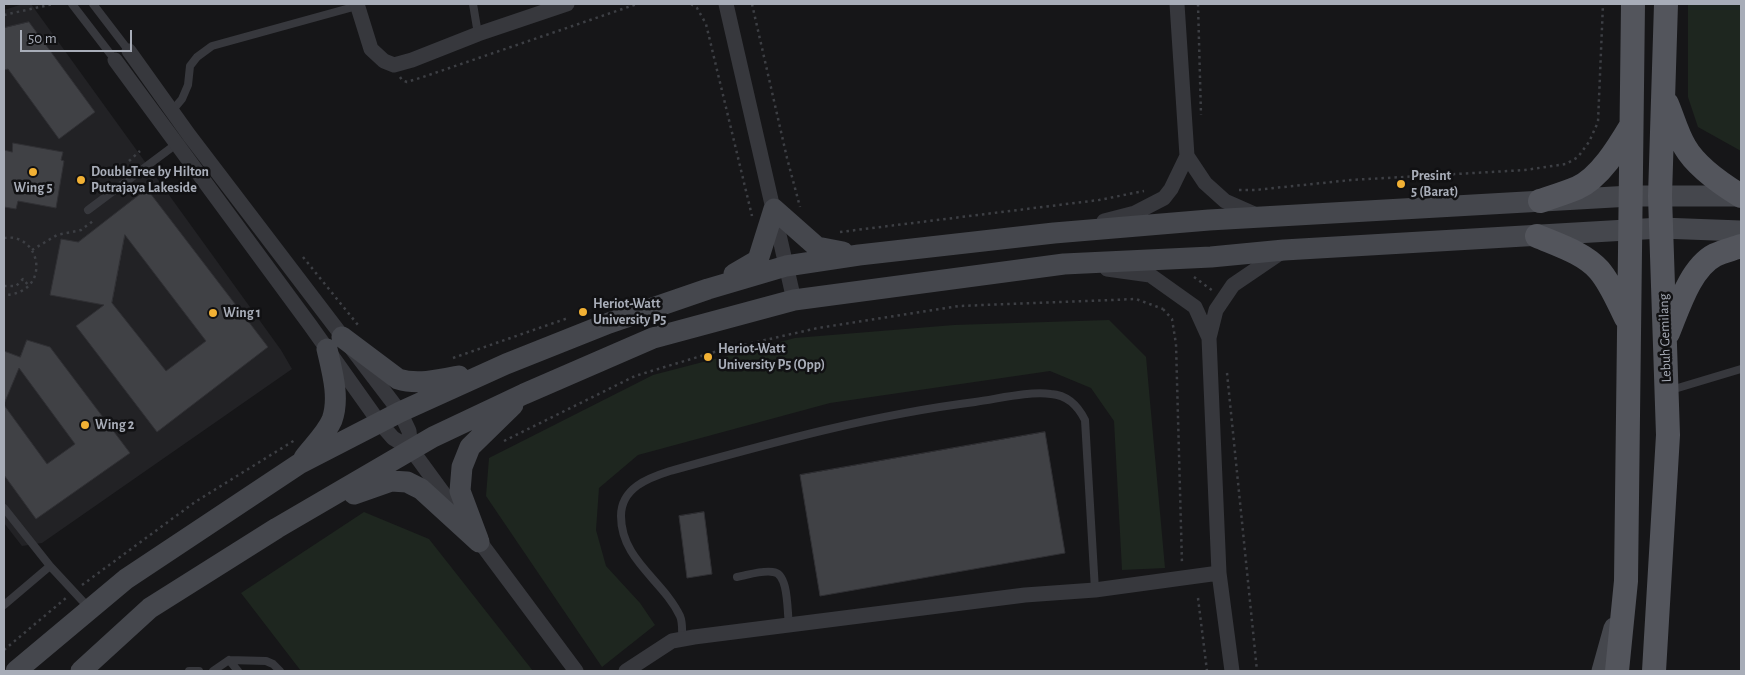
<!DOCTYPE html>
<html>
<head>
<meta charset="utf-8">
<style>
  body { margin:0 }
  #map { position:relative; width:1745px; height:675px; overflow:hidden; background:#161618; font-family:"Alegreya Sans",sans-serif }
  canvas { display:block }
  .frame { position:absolute; inset:0; border:5px solid #a8adb8; pointer-events:none }
  .scale { position:absolute; left:20px; top:30px; width:112px; height:22px; box-sizing:border-box; border:2px solid #a8adb8; border-top:0; padding-left:6px; font-size:15px; line-height:18px; white-space:nowrap; color:#a8adb8; -webkit-text-stroke:4px #111113; paint-order:stroke }
</style>
</head>
<body>
<div id="map">
<canvas width="1745" height="675"></canvas>
<div class="frame"></div>
<div class="scale">50 m</div>
</div>
<script>
const ctx = document.querySelector('canvas').getContext('2d');
ctx.lineJoin = 'round';
function paint(path, color) { ctx.fillStyle = color; ctx.fill(path, 'evenodd'); }
function trace(path, color, width, dash) { ctx.strokeStyle = color; ctx.lineWidth = width; ctx.lineCap = dash ? 'butt' : 'round'; ctx.setLineDash(dash || []); ctx.stroke(path); }
function label(font, color, halo, rows, align = 'center') {
  ctx.font = font + ' "Alegreya Sans",sans-serif'; ctx.lineWidth = 5; ctx.setLineDash([]); ctx.textBaseline = 'middle'; ctx.strokeStyle = halo; ctx.fillStyle = color; for (const [text, x, y, turn = 0] of rows) {
    ctx.save(); ctx.translate(x, y); ctx.rotate((+turn || 0) * Math.PI / 180); ctx.textAlign = isNaN(turn) ? turn : align; if (halo) ctx.strokeText(text, 0, 0); ctx.fillText(text, 0, 0); ctx.restore();
  }
}
const built = new Path2D(`
  M23,4H31L281,350L292,369L42,543L22,546L4,523V10Z`);
const green = new Path2D(`
  M1688,4H1741V151L1698,127L1688,97Z
  M1109,320L1146,357L1165,568L1122,570L1114,421L1091,388L1050,371L830,403L638,455L599,488L596,530L606,566L640,603L655,625L602,667L486,496L489,458L653,375L795,338L954,325Z
  M364,512L429,539L533,671H301L241,593Z`);
const building = new Path2D(`
  M29,22L95,112L59,139L8,69L4,70V28Z
  M13,143L63,152L61,160L64,161L56,208L18,201L16,209L4,207V150L12,152Z
  M147,189L268,347L157,432L76,326L104,305L50,295L61,239L78,242ZM125,235L206,341L166,371L112,303Z
  M27,340L50,347L130,453L36,519L4,475V405L47,464L75,444L19,368L4,404V351L20,357Z
  M1045,432L1065,553L820,596L800,475Z
  M704,512L712,574L687,578L679,516Z`);
const path = new Path2D(`
  M691,4L697,8L706,24L752,216
  M752,4L787,158L800,207
  M1198,4L1201,115
  M4,15L53,4
  M400,77L402,80L407,82L423,77L637,4
  M129,161L140,151
  M1239,190H1255L1351,180L1525,170L1566,164L1578,157L1589,142L1598,122L1603,4
  M840,232L1099,200L1144,191
  M4,238C42,232 52,294 4,295
  M32,250L57,235L81,230L93,221
  M303,257L358,325
  M1194,277L1213,291
  M4,286H16L23,279L29,286
  M1163,309L1172,319L1176,344L1182,564
  M453,358L568,318
  M1227,373L1257,671
  M504,441L635,376L721,350L818,328L959,306L1136,299L1163,309
  M82,585L195,502L295,440
  M1198,598L1207,671
  M4,650L66,598`);
const lane = new Path2D(`
  M72,4L115,60
  M93,4L129,51
  M473,4L478,34
  M172,111L182,99L188,85L190,66L197,57L212,46L357,6
  M88,210L179,142
  M1671,390L1741,369
  M4,508L50,566L89,608
  M737,577C748,575 762,570 773,572C789,573 787,612 789,625
  M4,605L50,566
  M682,639C682,632 683,623 680,616C663,580 621,560 621,516C621,488 648,478 670,471C771,443 871,415 975,402C998,399 1028,391 1051,394C1067,395 1078,406 1085,420L1095,590
  M229,660L238,671
  M189,671H199
  M213,671L229,660L266,661L273,664L280,671`);
const street = new Path2D(`
  M357,4L371,49L384,61L394,65L412,60L478,34L567,4
  M726,4L794,300
  M129,51L189,135L400,412L409,431L411,449
  M115,60L310,325L379,422L393,438L411,449L460,516
  M1187,156L1205,183L1225,201L1259,216
  M1104,221L1135,213L1164,198L1171,189L1187,156L1177,4
  M1107,269L1150,275L1195,307L1209,338
  M474,534L576,671
  M626,671L672,641L694,637L1025,595L1095,590L1219,573
  M1232,671L1219,573L1209,338L1216,310L1233,285L1283,251`);
const secondary = new Path2D(`
  M734,274L758,260L774,209L817,247L843,252
  M342,337L398,379C417,385 439,380 459,376
  M304,458C313,446 326,434 332,420C340,398 332,371 327,349
  M354,494L391,481L407,482L421,489L479,542
  M478,539L460,491L462,467L470,447L513,405
  M16,671L126,579L299,464L400,412L506,364L609,323L708,289L786,266L859,255L1054,233L1209,220L1631,196H1741
  M81,671L150,608L277,528L433,437L524,394L653,338L794,300L1064,264L1211,257L1284,250L1661,228L1741,231
  M1602,671L1614,628`);
const primary = new Path2D(`
  M1667,104C1673,118 1677,134 1685,147C1696,166 1723,185 1741,196
  M1540,201C1552,197 1565,193 1577,188C1600,178 1619,146 1631,126
  M1537,236C1558,245 1584,253 1599,270C1611,284 1618,302 1626,318
  M1668,333C1678,309 1690,268 1715,255C1723,251 1733,249 1741,246
  M1617,671L1626,581L1633,4
  M1654,671L1668,435L1660,196L1666,4`);
const markers = [
  [33,172,5,"#f2b134"],
  [81,180,5,"#f2b134"],
  [1401,184,5,"#f2b134"],
  [583,312,5,"#f2b134"],
  [213,313,5,"#f2b134"],
  [708,357,5,"#f2b134"],
  [85,425,5,"#f2b134"]
];
const poiNames = [
  ["DoubleTree by Hilton",91,172],
  ["Putrajaya Lakeside",91,188],
  ["Presint",1411,176],
  ["5 (Barat)",1411,192],
  ["Wing 5",33,188,"center"],
  ["Heriot-Watt",593,304],
  ["University P5",593,320],
  ["Wing 1",223,313],
  ["Heriot-Watt",718,349],
  ["University P5 (Opp)",718,365],
  ["Wing 2",95,425]
];
const streetNames = [
  ["Lebuh Gemilang",1665,338,-92]
];
paint(built, '#222225');
paint(green, '#1e261f');
paint(building, '#404145');
trace(building, '#303034', 1);
trace(path, '#3d3f44', 2.5, [2.5, 4]);
trace(lane, '#37383d', 8);
trace(street, '#37383d', 15);
trace(secondary, '#45474d', 21);
trace(primary, '#53555c', 24);
for (const [x, y, r, color] of markers) { const dot = new Path2D(); dot.arc(x, y, r, 0, 2 * Math.PI); ctx.fillStyle = color; ctx.fill(dot); trace(dot, '#111113', 2); }
label('bold 14px', '#a8adb8', '#111113', poiNames, 'left');
label('14px', '#a8adb8', '#111113', streetNames);
</script>
</body>
</html>
